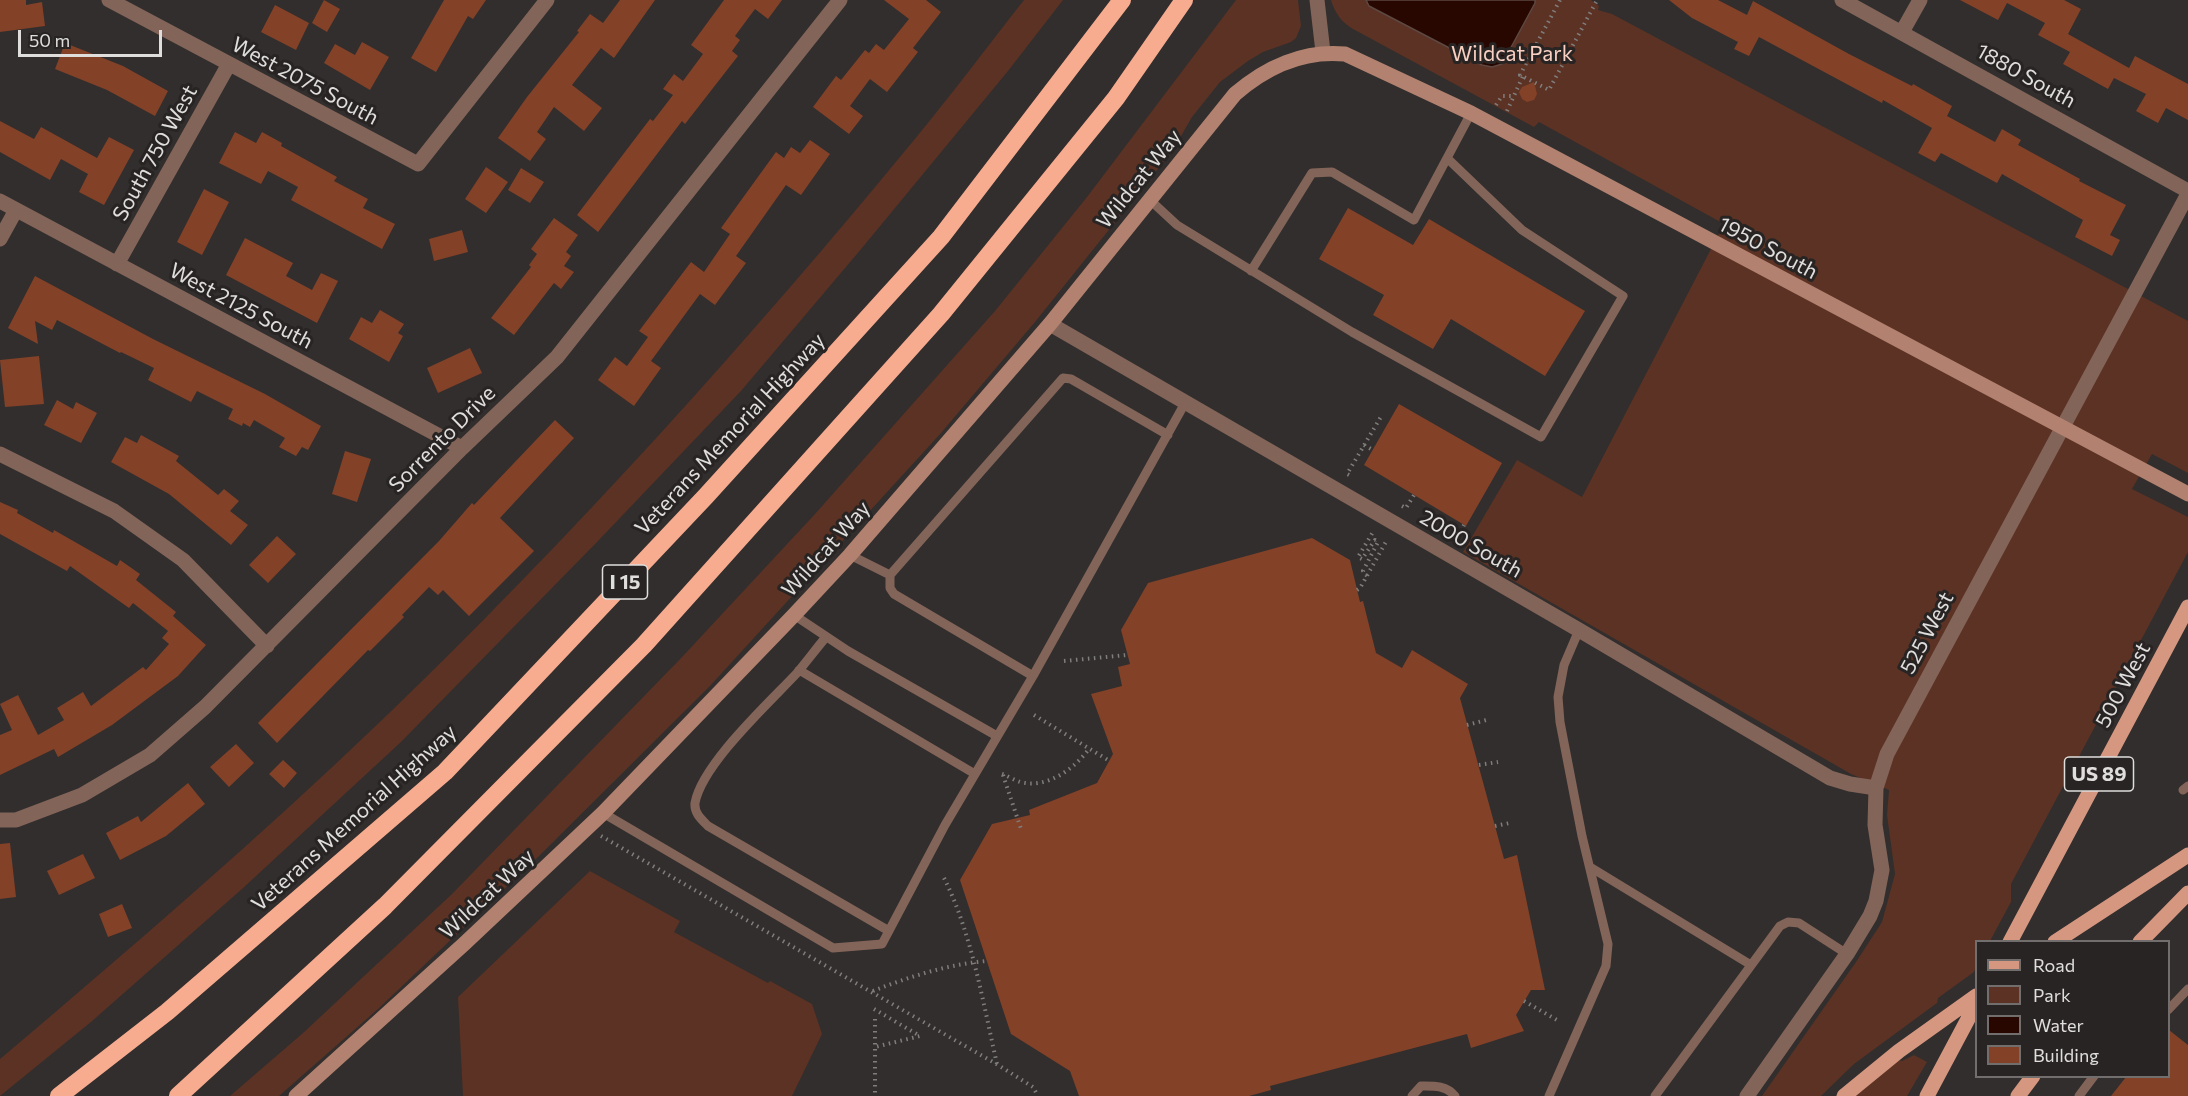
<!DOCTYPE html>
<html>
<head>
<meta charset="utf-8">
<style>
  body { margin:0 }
  #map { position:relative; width:2188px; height:1096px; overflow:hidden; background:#312e2d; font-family:Commissioner,sans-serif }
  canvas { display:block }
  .legend { position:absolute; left:1975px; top:940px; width:195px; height:138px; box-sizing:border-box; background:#272423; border:2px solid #716e6d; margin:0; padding:8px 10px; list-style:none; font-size:18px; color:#e0dedd }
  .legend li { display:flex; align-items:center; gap:12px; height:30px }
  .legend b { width:30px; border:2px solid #716e6d }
  .scale { position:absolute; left:18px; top:30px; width:144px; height:27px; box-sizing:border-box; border:3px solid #e0dedd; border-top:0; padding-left:8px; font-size:18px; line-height:21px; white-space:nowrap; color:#e0dedd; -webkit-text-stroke:4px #272423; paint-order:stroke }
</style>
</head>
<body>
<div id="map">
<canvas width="2188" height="1096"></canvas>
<ul class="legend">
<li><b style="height:8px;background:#d69780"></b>Road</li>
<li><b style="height:16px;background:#5b3224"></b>Park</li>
<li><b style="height:16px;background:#270700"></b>Water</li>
<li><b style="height:16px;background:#834128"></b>Building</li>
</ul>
<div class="scale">50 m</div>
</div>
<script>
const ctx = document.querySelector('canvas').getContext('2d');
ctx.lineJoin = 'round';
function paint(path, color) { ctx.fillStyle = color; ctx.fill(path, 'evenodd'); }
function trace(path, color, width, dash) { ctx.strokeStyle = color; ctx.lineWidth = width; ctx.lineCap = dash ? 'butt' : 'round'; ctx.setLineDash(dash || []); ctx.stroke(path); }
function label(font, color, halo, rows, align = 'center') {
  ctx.font = font + ' Commissioner,sans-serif'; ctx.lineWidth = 6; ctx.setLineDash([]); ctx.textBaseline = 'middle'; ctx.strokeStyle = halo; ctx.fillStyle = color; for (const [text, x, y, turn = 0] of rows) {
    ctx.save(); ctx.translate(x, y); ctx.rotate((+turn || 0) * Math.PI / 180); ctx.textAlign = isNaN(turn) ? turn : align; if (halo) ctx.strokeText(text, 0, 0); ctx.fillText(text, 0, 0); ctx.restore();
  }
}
const green = new Path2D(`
  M1024,0H1063L1008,71L862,248L741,391L598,541L401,742L242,889L91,1022L0,1096V1059C130,949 260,837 383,719C571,538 748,342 914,140C952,94 987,47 1024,0Z
  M1236,0H1298L1301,26L1296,38L1291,42L1263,52L1248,61L1220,82L1192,117L1173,150L1035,322L941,433L710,686L538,857L378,1009L279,1096H230L303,1033L452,894L683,656L815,514L995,311L1087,197Z
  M1331,0H1591L1599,6L1598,10L1612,14L2188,321V473L2152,454L2132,489L2188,517V552L2011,884V902L1990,941L1976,942V967L1974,972L1938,998L1937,1003L1854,1064L1821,1096H1762L1856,962L1882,922L1895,874L1887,815L1889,790L1851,774L1463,552L1517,460L1582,497L1724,224L1539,122L1534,127L1353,29C1341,22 1335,13 1331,0Z
  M590,871L680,921L674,932L768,983L770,981L812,1004L822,1034L792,1096H463L458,997Z
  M1914,1055L1927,1062L1907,1096H1855L1898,1060L1902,1061Z`);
const water = new Path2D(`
  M1366,0H1535V3L1502,64L1492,67L1482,65L1369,6Z`);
const building = new Path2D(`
  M0,0H26V5L42,2L45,26L0,32Z
  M324,0L340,9L327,32L312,23Z
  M444,0H486L473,19L468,16L436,72L411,58Z
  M620,0H655L614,58L601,48L572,85L602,108L584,131L554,107L537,132L546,139L530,161L498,138L527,97L579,32L577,31L590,14L603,23Z
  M724,0H782L768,19L755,9L735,36L740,40L732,51L738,56L685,124L682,121L598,232L577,215L650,119L653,121L673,95L663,89L674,74L683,81L703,54L691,45Z
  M884,0H926L941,12L913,48L918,52L887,92L870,79L850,106L863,116L849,134L813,107L836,76L841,80L865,50L869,53L876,44L884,50L909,19Z
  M1669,0H1718L1747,15L1753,1L1849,54L1912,86L1913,84L1952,106L1947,116L1995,142L2002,129L2021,140L2018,145L2080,179L2079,181L2126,205L2110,235L2120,240L2112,256L2075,237L2083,220L2002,174L1997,183L1941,153L1935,162L1918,153L1932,128L1883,100L1882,103L1759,37L1749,56L1734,49L1738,42L1692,18Z
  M1960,0H2064L2081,9L2068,34L2129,68L2135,56L2188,84V120L2166,108L2158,123L2136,111L2146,94L2114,78L2108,89L2063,64L2070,52L2038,35L2045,23L2007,3L1998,20Z
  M275,5L309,23L296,50L261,32Z
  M362,42L389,57L370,90L324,63L335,44L355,55Z
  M65,43L123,66L168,91L155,116L107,90L55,69Z
  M1534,82L1537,94L1534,100L1527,102L1522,99L1519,92L1522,87Z
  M0,121L34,139L41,127L97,158L109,137L134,150L104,205L79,192L88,174L61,159L50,180L0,152Z
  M235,132L256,143L262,132L282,143L281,146L337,177L334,181L368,199L363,208L395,224L382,249L291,200L298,187L268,171L261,184L219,163Z
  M810,140L830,154L801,195L786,185L736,256L746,263L715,305L700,294L651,361L661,368L634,406L598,380L615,357L627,366L648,337L639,331L691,262L704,272L730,234L721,228L776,152L784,158L791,147L800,153Z
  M486,167L508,182L486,213L465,199Z
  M521,168L544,182L530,203L508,190Z
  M204,189L229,202L202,255L177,242Z
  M1348,208L1413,245L1429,219L1585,311L1545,376L1451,319L1433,349L1373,315L1384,295L1319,259Z
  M554,218L578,235L566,252L571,256L564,266L574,272L561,289L554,283L514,335L491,318L531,267L529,265L537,254L531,249Z
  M462,230L468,252L434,261L429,239Z
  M245,238L293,263L286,276L312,290L321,273L338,281L317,323L226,275Z
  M35,276L153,339L265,394L321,426L308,450L302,447L296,456L279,447L285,438L254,420L250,427L243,423L242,426L228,419L233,409L197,391L191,402L148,380L154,368L121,352L120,353L57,320L52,330L35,321L38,344L8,328Z
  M380,310L404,324L398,333L403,336L389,362L349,339L361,317L372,323Z
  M470,348L482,373L438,393L427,368Z
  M39,356L44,404L5,407L0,360Z
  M57,400L73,409L76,402L97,413L81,443L44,425Z
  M1399,404L1502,463L1466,526L1364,465Z
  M555,420L574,438L500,518L534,551L469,616L443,590L438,595L429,587L402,615L404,617L370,651L368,650L277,743L258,723L439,541L472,503L474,505Z
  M141,435L179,456L176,461L218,495L224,489L239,501L230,511L248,525L231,545L169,494L111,462L125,437L137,443Z
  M345,451L371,459L357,502L332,494Z
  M0,502L18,510L17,513L53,533L54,530L117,566L120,560L140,574L136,580L176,612L173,616L206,645L178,676L112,725L58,757L54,749L0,775V735L12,730L0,704L18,695L38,735L64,720L57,708L83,692L91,706L143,667L146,670L169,644L162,638L168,631L133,603L129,608L70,566L67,571L0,534Z
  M277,536L296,554L268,583L249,565Z
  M1312,538L1350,560L1360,602L1363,601L1376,653L1402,668L1412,650L1468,684L1460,698L1504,859L1517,855L1545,990H1531L1516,1015L1524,1031L1471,1048L1467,1034L1270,1086L1271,1090L1249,1096H1079L1070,1071L1011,1034L960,880L992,824L1030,815L1029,810L1097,783L1113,754L1091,694L1122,686L1118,667L1130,664L1121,630L1148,583Z
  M236,744L254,763L229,787L210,767Z
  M283,760L297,773L284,788L269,774Z
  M188,783L205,804L166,836L120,860L106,833L138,816L141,822Z
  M10,843L16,897L0,899V844Z
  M83,854L95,878L59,895L47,871Z
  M122,904L132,928L108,937L99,914Z
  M2169,1030L2188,1045V1096H2111L2126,1077H2169Z`);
const path = new Path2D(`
  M1560,0L1520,75L1549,90L1596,2
  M1496,105L1502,96H1512
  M1507,111L1523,76
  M1364,445L1373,450
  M1349,475L1347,474L1382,415
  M1402,506L1406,508L1414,495
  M1453,536L1457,538L1464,525
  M1367,576L1363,571L1378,542L1375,540L1362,559L1358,557L1373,532
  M1357,590L1360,588L1387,540
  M1064,661L1127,655
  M1034,715L1108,760
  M1467,725L1490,719
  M1479,765L1498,762
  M1002,774C1008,776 1014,780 1020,782C1047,789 1074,769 1089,749
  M1003,775L1021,829
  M1495,826L1510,823
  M601,836L998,1065L1033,1087L1038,1096
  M944,878C972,934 983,1003 997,1064
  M873,991C908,977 949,964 987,961
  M1524,1001L1557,1020
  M874,1009L920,1036L875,1047
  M875,1019V1096`);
const lane = new Path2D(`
  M1150,200L1177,225L1352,332L1541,437L1623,296L1522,230L1447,158
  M1251,271L1312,173L1332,172L1414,220L1471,113
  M850,555L890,575
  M794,615L848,651L997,736
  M826,637C816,649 807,661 797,673C770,702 702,764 695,803C694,813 701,819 708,826L889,931
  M799,670L975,774
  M1033,676L894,594L890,588V575L1063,378L1071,379L1168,435
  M2183,790L2188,786
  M603,813L833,948L882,944L945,825L1033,676L1185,403
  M1590,867L1751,965
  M2168,1010L2188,989
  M1412,1096L1421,1086C1433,1086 1446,1085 1455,1096
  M1549,1096L1606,966L1608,944L1582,836L1560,722L1558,697L1564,665L1579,630
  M1655,1096L1780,926L1788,922L1799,923L1847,954
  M2079,1096L2094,1076`);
const street = new Path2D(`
  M109,0L418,164L547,0
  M1317,0L1323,52
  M1842,0L2188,191
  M1902,32L1920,0
  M0,201L462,448
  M0,239L16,210
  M117,264L229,64
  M1050,324L1579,630L1830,778L1850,784L1876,788
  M0,454L114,511L183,560L267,646
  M0,820H16L82,795L150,755L205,707L462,448L557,357L840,0
  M1747,1096L1847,954L1870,916L1876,901L1882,870L1875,825L1876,788L1887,754L2188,194`);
const secondary = new Path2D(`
  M296,1096L464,944L603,813L794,615L850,555L1050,324L1235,94C1266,67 1304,50 1345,54L1471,113L2188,494`);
const primary = new Path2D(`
  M2010,942L2188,607
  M2055,942L2188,855
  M2140,942L2188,893
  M1844,1096L1899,1051L1976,996
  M1927,1096L1976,1004
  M2018,1096L2033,1076`);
const highway = new Path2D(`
  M59,1096L167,1012L445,772L706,496L941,237L1122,0
  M178,1096L385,906L644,645L941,314L1116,98L1184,0`);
const shields = [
  [625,582,45],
  [2099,774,69]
];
const shieldNames = [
  ["I 15",625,582],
  ["US 89",2099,774]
];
const parkNames = [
  ["Wildcat Park",1512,54]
];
const streetNames = [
  ["1880 South",2026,76,29],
  ["West 2075 South",305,81,28],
  ["South 750 West",155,153,-61],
  ["Wildcat Way",1139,179,-51],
  ["1950 South",1768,248,28],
  ["West 2125 South",241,306,28],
  ["Veterans Memorial Highway",730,434,-47],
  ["Sorrento Drive",442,439,-45],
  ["2000 South",1471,544,30],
  ["Wildcat Way",826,549,-48],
  ["525 West",1927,633,-62],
  ["500 West",2123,685,-62],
  ["Veterans Memorial Highway",354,818,-42],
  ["Wildcat Way",487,894,-43]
];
paint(green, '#5b3224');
paint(water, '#270700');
trace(water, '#5e4842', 1.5);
paint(building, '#834128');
trace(path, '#807e7d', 4, [1.5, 4.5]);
trace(lane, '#836459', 9);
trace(street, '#836459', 15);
trace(secondary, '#b2816f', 15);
trace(primary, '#d69780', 15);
trace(highway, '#f7ab8f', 18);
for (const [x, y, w] of shields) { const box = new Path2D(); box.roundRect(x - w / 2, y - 17, w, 34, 4.5); ctx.fillStyle = '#272423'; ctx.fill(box); trace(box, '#e0dedd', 1.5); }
label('bold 20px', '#e0dedd', null, shieldNames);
label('21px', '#f9d0c1', '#272423', parkNames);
label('21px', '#e0dedd', '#272423', streetNames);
</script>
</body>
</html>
